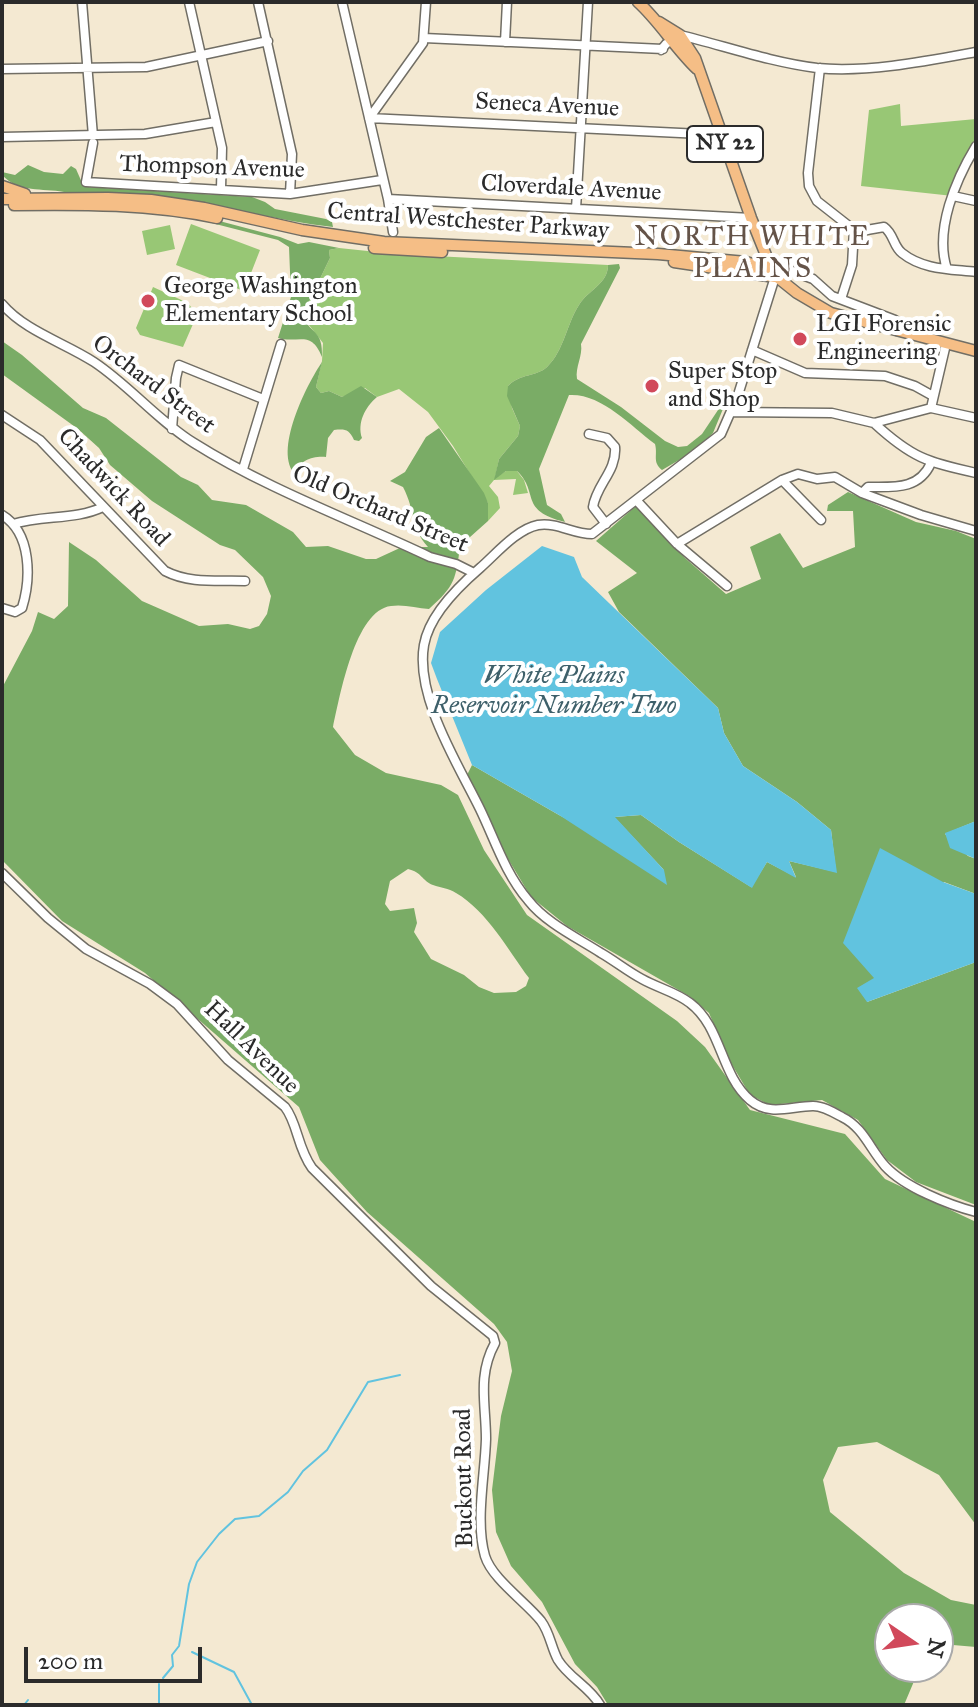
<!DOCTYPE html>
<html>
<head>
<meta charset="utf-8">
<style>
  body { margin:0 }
  #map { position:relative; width:978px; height:1707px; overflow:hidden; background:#f4e9d2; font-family:"IM FELL Great Primer",serif }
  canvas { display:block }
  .frame { position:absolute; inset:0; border:4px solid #2b2b2b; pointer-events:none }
  .north { position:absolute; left:874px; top:1603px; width:80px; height:80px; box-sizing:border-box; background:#fff; border:2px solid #aaa; border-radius:50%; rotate:103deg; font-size:22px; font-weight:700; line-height:32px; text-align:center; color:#2b2b2b }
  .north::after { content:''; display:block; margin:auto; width:28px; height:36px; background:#d1495b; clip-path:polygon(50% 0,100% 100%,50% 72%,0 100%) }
  .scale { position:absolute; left:24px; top:1647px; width:178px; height:36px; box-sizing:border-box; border:4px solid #2b2b2b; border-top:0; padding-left:10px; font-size:24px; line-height:28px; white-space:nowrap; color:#2b2b2b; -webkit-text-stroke:6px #fff; paint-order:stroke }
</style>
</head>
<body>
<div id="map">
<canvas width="978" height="1707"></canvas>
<div class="frame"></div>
<div class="north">N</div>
<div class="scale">200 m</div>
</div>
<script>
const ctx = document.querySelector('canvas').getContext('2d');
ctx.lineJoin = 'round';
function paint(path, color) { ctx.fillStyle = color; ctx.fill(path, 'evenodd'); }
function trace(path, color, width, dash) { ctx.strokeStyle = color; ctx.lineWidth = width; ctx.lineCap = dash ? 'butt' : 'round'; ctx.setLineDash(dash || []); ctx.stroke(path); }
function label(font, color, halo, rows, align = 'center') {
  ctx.font = font + ' "IM FELL Great Primer",serif'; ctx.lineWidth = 8; ctx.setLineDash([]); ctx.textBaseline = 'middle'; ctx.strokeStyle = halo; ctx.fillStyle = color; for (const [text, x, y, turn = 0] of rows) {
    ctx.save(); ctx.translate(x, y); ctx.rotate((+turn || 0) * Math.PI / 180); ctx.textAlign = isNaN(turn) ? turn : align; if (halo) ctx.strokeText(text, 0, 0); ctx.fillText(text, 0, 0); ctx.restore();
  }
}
const green = new Path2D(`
  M900,104L901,126L976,119V147L953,196L861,186L869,110Z
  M191,224L260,250L244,291L176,265Z
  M170,225L175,249L147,255L142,231Z
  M339,248L396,254L608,265C608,284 588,290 579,305C567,323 564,351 547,367C536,377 521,373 508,386L512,408L520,426L518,436L499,459L495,478L506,471H517L524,480L528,493L513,495L516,479L494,480L489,486L498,497L500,508L488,521V503L453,446L428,412L399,389L377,397L365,388L342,397L329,391L321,393L316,387L322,361L323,343L302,316L330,258L329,250Z
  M153,287L188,303L194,311L193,324L183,347L140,335L136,328Z`);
const forest = new Path2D(`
  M28,165L44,172L63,174L71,166L76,169L83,185L88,187L252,197L265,202L275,209L326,219L332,222L333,227C280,221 228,207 175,199C138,194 101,198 64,192C42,188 19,193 2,175V172L15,175Z
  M208,218L280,237L298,244L309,242L339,248L329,250L330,258L302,316C312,335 323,330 322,357C311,329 298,344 278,338L291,297L289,247L278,240L196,219Z
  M619,264L620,268L581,344C583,356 575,367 577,379L621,407L665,441L678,447L687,446L702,434L730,392L713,433L698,449L662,470C652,462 658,455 655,444C630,425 601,393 569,395L539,469L547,505L561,514L565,522C518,510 540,493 517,471H506L494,480L499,459L518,436L520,426L507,396L508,386C521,373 536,377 547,367C564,351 567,323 579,305C588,290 608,284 608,265Z
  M2,341L22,355L83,408L106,418L181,477L198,485L212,500L246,505L293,532L306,547L328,546L366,559H376L402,547H428C410,527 416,512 403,487L390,481L405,472L426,437L439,428L484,493L488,503V521L460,546C456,579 455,586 429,609C417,608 403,604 391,606C355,610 340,696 333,727L355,755L386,773L441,785L458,795L484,850L527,915L677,1021L705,1047L750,1110L845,1134L885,1179L976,1222V1525L939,1475L877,1442L838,1447L823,1480L830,1512L904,1573L951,1600L976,1605V1647L953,1645L938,1652V1619H890V1667H920L904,1705H608L597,1687L575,1664L542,1602L511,1566L496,1532L492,1490L501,1416L512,1371L507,1342L494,1324L367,1212L320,1160L299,1107L145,973L62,921L2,860V688L32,631L38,612L54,619L68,606L69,542L96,560L142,601L199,626L228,624L250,629L259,626L267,614L271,596L263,577L235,550L220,545L152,501L110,465L99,448L78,429L2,374ZM408,869C422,872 422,881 433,885C441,888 448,888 456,893C487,911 508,950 529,978L526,986L516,992L494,993L479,987L464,975L431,959L414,932L417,923L414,908L390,911L385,904L390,881Z
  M322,362L316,387L321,393L329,391L342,397L361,386L377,397C365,407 357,423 362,438L359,441L354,440C349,429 345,429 334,430L328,438L326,457C312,456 299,460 296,475C272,453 307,384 322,362Z
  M848,492L916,522L956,531L976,539V821L945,834L968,856L976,859V894L944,882L875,978L867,1002L976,962V1205L916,1182L887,1160L858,1120L822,1100L770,1105L750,1095L728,1058L709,1013L689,996L567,926L531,897L508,859L467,775L472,765L559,815L664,870L614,817L641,815L679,842L751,887L767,862L796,877L789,861L836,872L831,830L797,802L743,766L724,733L718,708L619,612L608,592L637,573L596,541L637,505L685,558L726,594L761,579L750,547L780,533L803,568L855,547L853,511H827L828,505Z`);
const water = new Path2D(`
  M542,546L574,557L582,577L718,708L724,733L743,766L797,802L831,830L837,873L789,861L796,878L767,862L752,888L679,842L641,815L615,817L664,870L667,885L559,815L472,765L437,679L431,663L440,632L486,590Z
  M976,821V859L950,848L945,833Z
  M880,848L943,882L976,894V962L867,1002L857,988L874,978L843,943Z`);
const stream = new Path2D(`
  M192,1652L234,1672L252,1705
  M163,1678L173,1666L172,1655L179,1646L189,1584L197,1562L219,1534L235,1519L259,1516L288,1492L303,1471L327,1450L368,1382L400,1375
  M159,1684V1705
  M24,1705L28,1700`);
const minor = new Path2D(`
  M82,2L93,136
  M189,2L222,148L221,189
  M258,2L292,154L290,194
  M342,2L388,199L393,232
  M424,38L663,49
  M505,42L507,2
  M661,50L666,44L680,35C725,46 770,62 817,68C867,73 927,61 976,52
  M820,68L808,173L809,186L817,201L854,230L861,231L884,227C894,234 893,246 902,253C923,270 951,269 976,272
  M2,69L146,67L268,41
  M370,117L423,43L426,2
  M369,118L722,135
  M2,137L145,134L216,122
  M93,143L86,182L290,194L382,180
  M953,196L976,201
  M388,199L751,218
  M576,209L588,2
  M947,269C934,230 956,179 976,146
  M841,299L852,265L854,230
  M2,304C25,331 65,343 94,362C130,386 157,420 194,443C267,489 352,520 430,557L456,564L474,573
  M897,331L895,320L832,296L813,279L784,268L775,277L738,395L721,434L592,534C573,534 557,522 538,525C517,529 496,554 480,568C459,586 429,616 424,645C415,697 458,764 480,809C495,840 505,873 528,900C546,923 576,937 601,953C615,961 627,971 642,979C658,988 676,992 690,1003C722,1027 720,1074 750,1100C770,1117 791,1106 813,1106C823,1106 833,1112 842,1117C863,1127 870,1149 885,1166C904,1187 949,1205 976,1212
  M752,350L805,373L885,376L915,386L933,396
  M931,408L946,344
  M732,412L832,413L874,423L931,408L976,418
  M2,415L40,440L165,571C190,584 218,580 245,581
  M874,423C912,458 927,462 976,473
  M172,429L176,378L179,365L263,399
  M589,434L607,438L615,447C617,471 596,485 593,507L606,524
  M243,469L281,344
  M782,480L821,520
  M862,493L868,487C894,487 919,490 931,463
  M637,501L677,544L727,586
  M2,515C32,533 31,579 22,608L15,612L2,608
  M13,524C44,515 76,520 103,507
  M677,544L782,480L798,474L817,479L835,477L862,493L921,515L976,531
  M2,873L48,918L86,949L150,984L177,1004L228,1060L285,1107C298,1124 297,1147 312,1168L431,1286L493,1336L495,1343C477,1376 486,1404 486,1439C485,1475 475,1522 485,1556C492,1579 526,1602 541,1621C550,1633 551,1647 558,1660C569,1678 590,1687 600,1705`);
const major = new Path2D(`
  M638,2C660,22 675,48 697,69
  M659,22L680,35L695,58L751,218L774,275
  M2,186L25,194
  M2,199L108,198L151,200L204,208L302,230L384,242L658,254L746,262L767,269L797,293L831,313L976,351
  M14,205C83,204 150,204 217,218
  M374,248L442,252
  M674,262L775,277`);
const markers = [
  [148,301,8,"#d1495b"],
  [800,339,8,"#d1495b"],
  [652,386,8,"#d1495b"]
];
const shields = [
  [725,144,76]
];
const shieldNames = [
  ["NY 22",725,144]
];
const streetNames = [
  ["Seneca Avenue",547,106,3],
  ["Thompson Avenue",212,168,2],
  ["Cloverdale Avenue",571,189,3],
  ["Central Westchester Parkway",468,222,4],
  ["Orchard Street",153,385,37],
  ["Chadwick Road",113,488,47],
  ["Old Orchard Street",380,510,23],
  ["Hall Avenue",251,1048,44],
  ["Buckout Road",465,1478,-91]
];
const poiNames = [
  ["George Washington",164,287],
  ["Elementary School",164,315],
  ["LGI Forensic",816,325],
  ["Engineering",816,353],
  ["Super Stop",668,372],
  ["and Shop",668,400]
];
const waterNames = [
  ["White Plains",554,677],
  ["Reservoir Number Two",554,707]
];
const quarterNames = [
  ["NORTH WHITE",753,238],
  ["PLAINS",753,270]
];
paint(green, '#98c775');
paint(forest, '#7aac66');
paint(water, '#61c3df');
trace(stream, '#61c3df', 2);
trace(minor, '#716e65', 11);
trace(major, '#716e65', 13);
trace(minor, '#fff', 8);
trace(major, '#f5be86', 10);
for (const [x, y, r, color] of markers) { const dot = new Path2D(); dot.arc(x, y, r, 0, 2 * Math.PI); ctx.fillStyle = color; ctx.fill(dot); trace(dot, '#fff', 3); }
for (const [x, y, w] of shields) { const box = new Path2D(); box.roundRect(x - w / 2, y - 18, w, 36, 6); ctx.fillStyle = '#fff'; ctx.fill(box); trace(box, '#2b2b2b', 2); }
label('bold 22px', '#2b2b2b', null, shieldNames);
label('24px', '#2b2b2b', '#fff', streetNames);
label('24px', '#2b2b2b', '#fff', poiNames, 'left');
label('italic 26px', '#3e606a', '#fff', waterNames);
ctx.letterSpacing = '2px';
label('28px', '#645348', '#fff', quarterNames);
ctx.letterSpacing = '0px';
</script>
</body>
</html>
